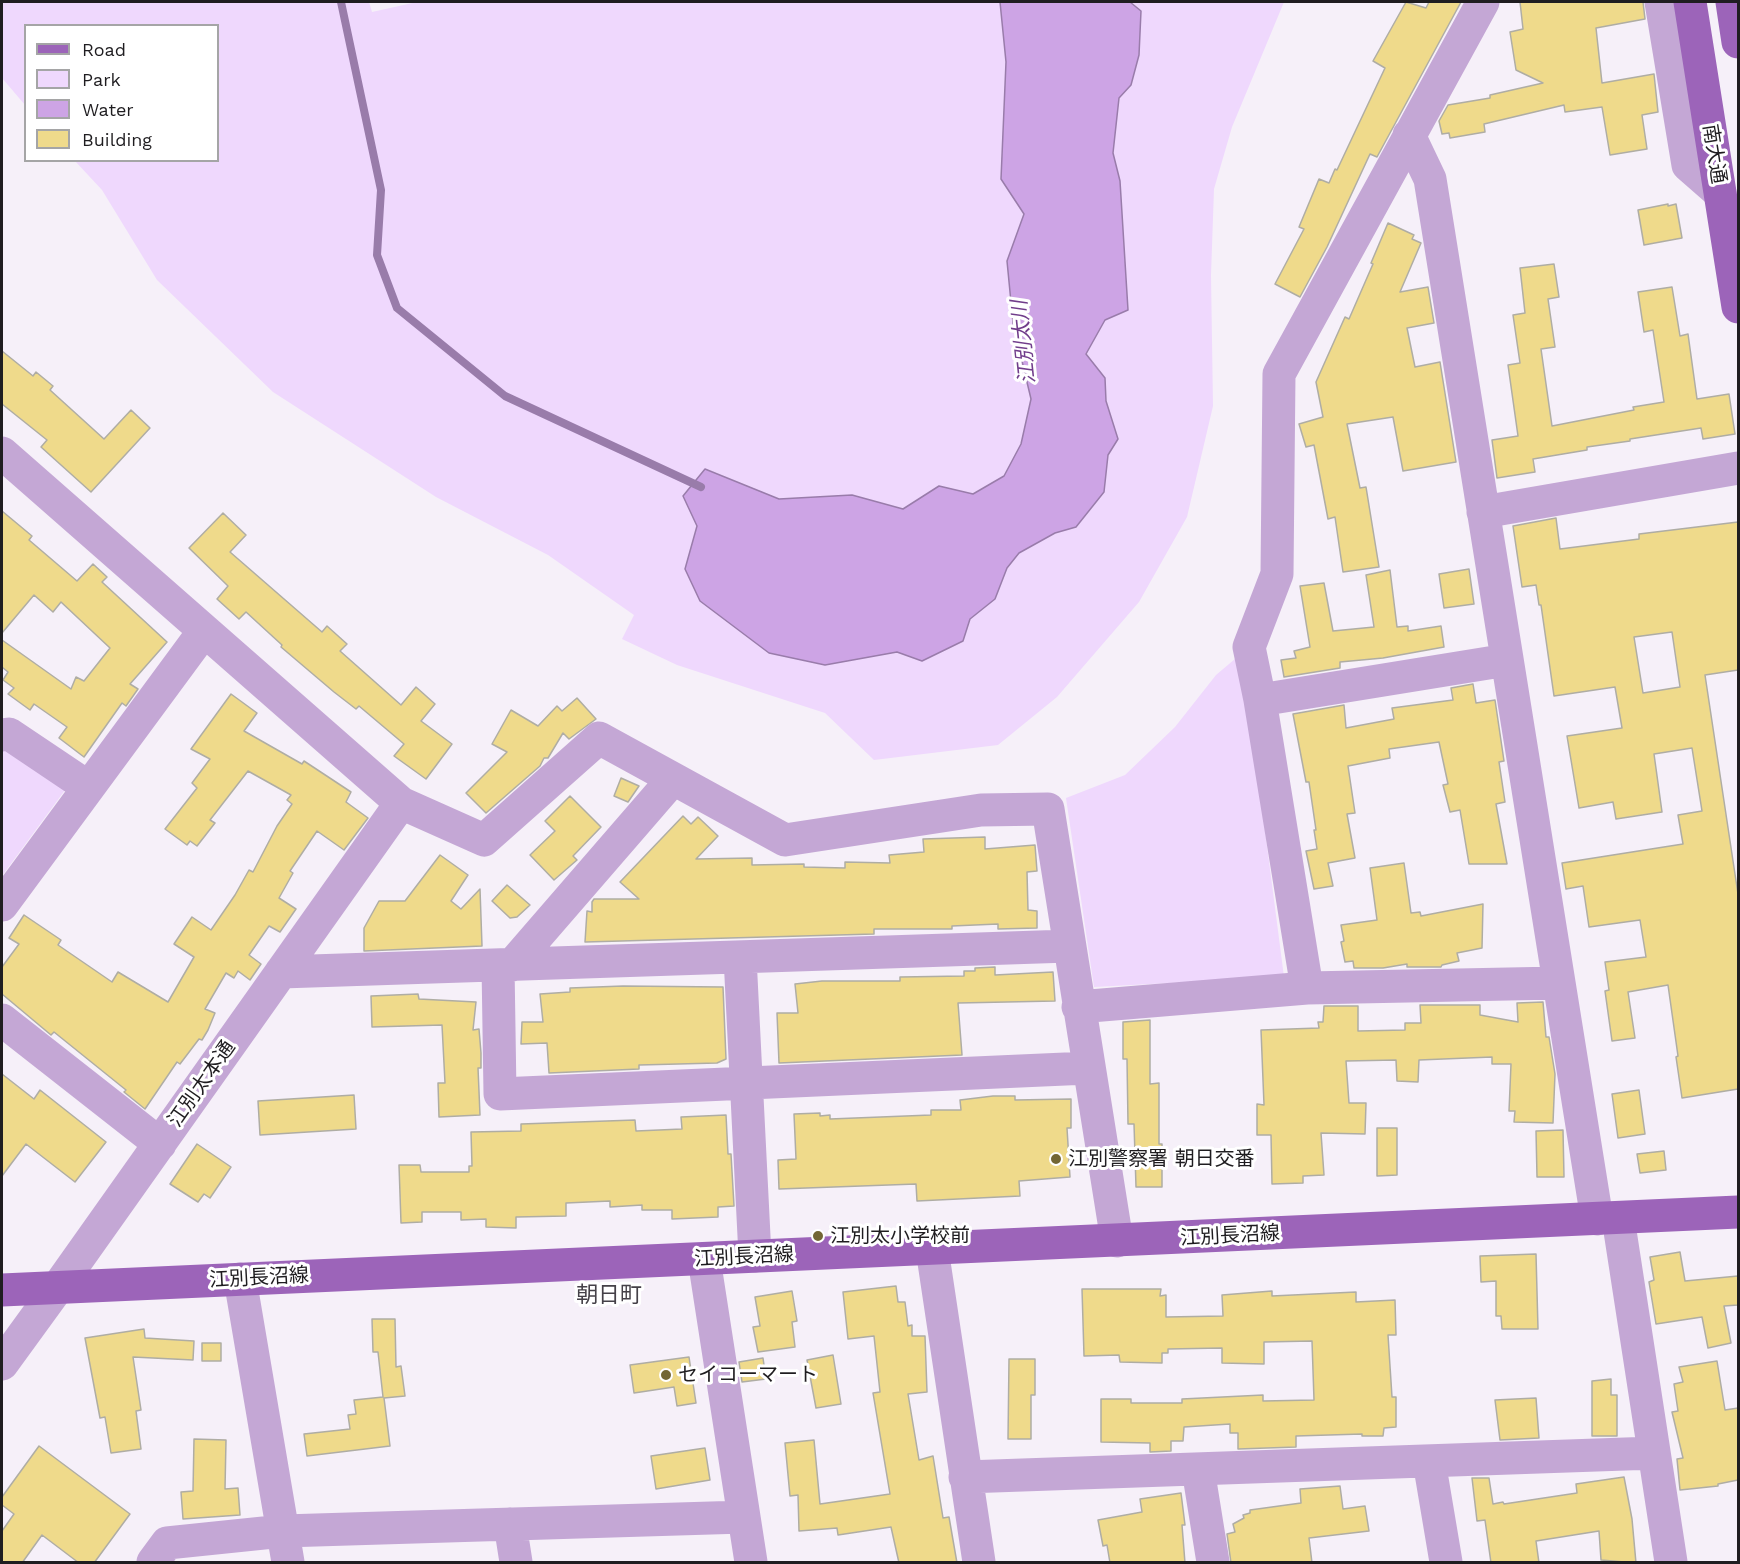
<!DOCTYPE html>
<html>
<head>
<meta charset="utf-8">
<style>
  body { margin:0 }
  #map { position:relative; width:1740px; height:1564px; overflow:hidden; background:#f6f0f9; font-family:"Work Sans",sans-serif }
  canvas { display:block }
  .frame { position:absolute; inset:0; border:3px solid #1f1d20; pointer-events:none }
  .legend { position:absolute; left:24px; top:24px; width:195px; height:138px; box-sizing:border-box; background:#fff; border:2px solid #a5a5a6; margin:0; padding:8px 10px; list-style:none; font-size:18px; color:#1f1d20 }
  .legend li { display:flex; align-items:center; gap:12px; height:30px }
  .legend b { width:30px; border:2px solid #a5a5a6 }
</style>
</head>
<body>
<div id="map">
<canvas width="1740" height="1564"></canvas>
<div class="frame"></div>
<ul class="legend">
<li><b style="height:8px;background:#9c64b9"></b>Road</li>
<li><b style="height:16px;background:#efd8fd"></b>Park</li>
<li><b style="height:16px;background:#cda4e5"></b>Water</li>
<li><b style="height:16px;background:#efda8b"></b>Building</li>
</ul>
</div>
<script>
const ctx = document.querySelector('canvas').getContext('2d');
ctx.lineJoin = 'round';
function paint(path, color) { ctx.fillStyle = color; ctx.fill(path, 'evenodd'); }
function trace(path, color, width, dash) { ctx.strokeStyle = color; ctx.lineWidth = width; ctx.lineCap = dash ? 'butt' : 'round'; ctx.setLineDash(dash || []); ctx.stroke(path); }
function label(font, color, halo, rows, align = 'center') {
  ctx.font = font + ' "Work Sans","Noto Sans JP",sans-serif'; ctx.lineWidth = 6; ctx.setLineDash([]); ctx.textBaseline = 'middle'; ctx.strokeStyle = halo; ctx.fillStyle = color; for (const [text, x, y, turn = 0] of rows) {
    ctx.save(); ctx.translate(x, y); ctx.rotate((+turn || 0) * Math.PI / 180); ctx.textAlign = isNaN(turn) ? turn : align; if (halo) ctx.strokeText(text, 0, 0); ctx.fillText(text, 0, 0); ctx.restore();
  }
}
const green = new Path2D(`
  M2,2H369L372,12L417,2H1000L1006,62L1001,179L1024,214L1007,261L1013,323L1031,399L1021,444L1004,476L972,494L939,486L903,509L852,495L779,499L706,469L683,496L697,526L685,569L825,665L897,652L922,661L970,619L995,599L1007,568L1019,553L1055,533L1076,527L1104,492L1108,455L1118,438L1106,401L1105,378L1086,354L1105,320L1120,182L1113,153L1119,98L1131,85L1141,11L1130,2H1284L1232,127L1214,189L1211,275L1213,406L1187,517L1139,602L1057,697L998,745L874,760L825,713L677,665L622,639L634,615L548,555L436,497L273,392L157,280L102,190L75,161L218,160V26H26L25,105L2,78Z
  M1242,653L1284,977L1094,987L1066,798L1125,775L1175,727L1216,675Z
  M16,747L68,786L2,876V750Z`);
const water = new Path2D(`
  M1000,2H1130L1141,11L1139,55L1131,85L1119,98L1113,153L1120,181L1128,310L1105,320L1086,354L1105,378L1106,401L1118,439L1108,455L1104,492L1076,527L1055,533L1019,553L1007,568L995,599L970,619L963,641L922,661L897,652L825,665L769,653L700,601L685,569L697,526L683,496L705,469L779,499L852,495L903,509L939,486L973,494L1004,476L1021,444L1031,399L1013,323L1007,261L1024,214L1001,179L1006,62Z`);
const stream = new Path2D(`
  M341,2L381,190L377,255L397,308L505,396L701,487`);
const building = new Path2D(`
  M1406,2L1426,8L1429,2H1461L1377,157L1370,154L1327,247L1300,297L1275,284L1304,229L1299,227L1319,179L1329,183L1335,169L1337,170L1385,68L1373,61Z
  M1520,2H1643L1645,19L1596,28L1602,83L1654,74L1658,112L1642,115L1647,149L1610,155L1602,107L1565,112L1564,105L1484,124L1485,132L1450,138L1449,133L1442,134L1439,121L1448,105L1490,98V95L1543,83L1516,70L1510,32L1523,29Z
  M1668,204V206L1676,204L1682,238L1644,245L1638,210Z
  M1388,223L1414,235L1412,239L1421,243L1400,292L1428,287L1434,323L1407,328L1415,367L1440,362L1456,462L1403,471L1393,417L1347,424L1360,488L1366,487L1379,567L1343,572L1335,517L1328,519L1314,445L1306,447L1299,424L1323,417L1316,382L1345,317L1349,319L1373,264L1371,263Z
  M1554,264L1559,297L1548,299L1555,347L1541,349L1552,426L1634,410L1633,407L1664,402L1653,330L1644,332L1638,292L1672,287L1680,336L1688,334L1697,399L1729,394L1735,434L1703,439L1701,428L1630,439V441L1587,447V450L1533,459L1535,472L1497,478L1492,440L1518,436L1508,365L1520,363L1513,315L1525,313L1520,268Z
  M2,351L33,376L36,372L53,386L50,390L104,439L131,410L150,428L91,492L41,447L47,440L2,404Z
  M2,511L32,536L29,540L77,581L93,564L107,577L102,582L167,642L130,684L138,689L126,706L122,703L84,757L59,738L67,727L34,704L30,710L8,694L14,688L3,680L8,672L2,667V640L71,689L76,677L84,681L110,648L61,602L53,612L34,595L2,633Z
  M223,513L246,535L230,552L322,632L327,626L347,644L340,651L401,705L416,687L435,704L421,721L452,744L426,779L394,756L404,744L359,706L356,709L334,692L281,647L282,645L246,612L239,619L217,599L228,586L189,548Z
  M1556,518L1560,549L1639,539V534L1738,522V670L1705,675L1738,894V1089L1682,1098L1676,1057L1678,1056L1668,985L1628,992L1635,1038L1612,1041L1605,991L1609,990L1605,962L1646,957L1640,920L1589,927L1583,886L1566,889L1562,863L1683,844L1678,815L1702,811L1692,748L1654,754L1662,812L1616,819L1613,802L1579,808L1567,736L1622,728L1615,687L1554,696L1541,605H1539L1536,585L1522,587L1513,526ZM1672,632L1680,687L1643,693L1634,637Z
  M1469,569L1474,604L1444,608L1439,574Z
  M1390,570L1397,627L1408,626V631L1441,626L1444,647L1383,658L1340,662V668L1284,677L1281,660L1296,658L1294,651L1310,647L1300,586L1324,583L1333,631L1374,627L1366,575Z
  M1473,684L1476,703L1495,700L1504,761L1499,762L1505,802L1496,804L1507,864H1469L1460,810L1450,812L1443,785L1448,784L1439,742L1389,749L1390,758L1348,766L1355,813L1347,814L1355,858L1328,863L1333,886L1314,889L1306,851L1317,849L1314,830H1316L1309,782H1306L1293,714L1344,705L1346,728L1394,719L1392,708L1453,700L1451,688Z
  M231,694L257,713L244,731L302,764L304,761L351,792L346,802L368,818L344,850L317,831L290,871L293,873L279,898L296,909L280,932L269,926L249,955L261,964L250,980L238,971L234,978L226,973L205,1009L215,1013L208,1030L202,1040L199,1039L180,1064L177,1062L145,1109L124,1092L126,1090L54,1032L51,1035L2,994V967L19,944L9,938L24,915L61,940L58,945L112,982L118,972L168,1002L194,957L174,944L192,917L211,930L235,895L249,870L253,872L277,826L292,804L287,800L291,795L248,771L210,820L215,823L197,846L190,841L187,845L165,829L197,788L192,783L210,759L191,749Z
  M577,698L596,719L569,739L563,733L548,758H544L540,766L486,813L466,793L507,752L492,744L511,710L538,726L557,706L562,711Z
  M621,778L639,786L628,802L614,796Z
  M570,796L601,827L573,856L577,860L554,880L530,855L555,831L545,821Z
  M683,816L691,824L698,817L718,836L696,859L752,858V865L804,864V867L845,868V862L890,863L889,855L924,852L923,839L985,837V849L1035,845L1037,871L1027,872L1028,910L1037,911V928L998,929V924L952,926V929H874V934L585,942L587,911L592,912V902L594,899H639L620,882Z
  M440,855L468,875L451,901L461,909L480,889L482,946L364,951V928L379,901H405Z
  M1404,863L1411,913L1420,912L1421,916L1483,904L1482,948L1457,953L1459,961L1442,965L1441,967H1407V964L1383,968H1354L1353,961L1345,962L1341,942L1344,941L1341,925L1377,920L1370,868Z
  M507,885L530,905L517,917L510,918L492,901Z
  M995,967V975L1053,972L1055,1001L958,1003L962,1055L779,1063L777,1013H798L795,984L822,981H900V977L964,976V971H975V968Z
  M623,986L723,987L726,1059L717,1063L639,1065V1069L549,1073L547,1043L521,1044L522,1022H543L540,994L570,992V988Z
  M418,994L419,999L476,1002L473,1030L479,1029L481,1053V1068H478L480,1115L439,1117L438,1083H445L442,1025L372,1027L371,996Z
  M1543,1002L1546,1037H1549L1555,1074L1553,1123L1514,1122L1515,1111H1509L1511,1064H1492V1057L1419,1060L1418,1082L1397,1081L1396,1060L1346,1061L1349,1103H1366L1365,1134L1321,1133L1324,1175L1303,1176V1183L1272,1184L1271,1135H1257V1104L1264,1105L1261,1030L1319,1028L1318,1022H1323L1324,1006H1358V1031L1405,1030V1023H1421L1420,1005H1480V1015L1518,1022L1517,1003Z
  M1150,1020V1084L1159,1083V1144H1162V1187H1136L1134,1124H1128L1127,1059H1123V1022Z
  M2,1074L34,1099L40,1090L106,1142L75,1182L26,1144L2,1176Z
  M1639,1090L1645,1134L1618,1138L1612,1094Z
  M354,1095L356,1129L260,1135L258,1101Z
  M993,1096H1015V1100L1071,1099V1128H1067L1070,1177L1019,1181L1020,1196L917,1201L916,1184L779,1189L778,1160L796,1159L794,1114L820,1113V1116L830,1115V1119L931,1115V1110H961L960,1100Z
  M726,1115L728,1154H731L734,1206L718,1207V1217L672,1219V1210H642V1205L610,1207V1201L566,1203V1216L516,1217V1228L486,1227V1219L461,1220V1212H422V1222L401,1223L399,1165H420L421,1172H469V1166H472L471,1132L521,1131V1124L635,1120L636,1131L682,1129L681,1117Z
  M1377,1128H1397V1175L1377,1176Z
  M1563,1130L1564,1177H1537L1536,1131Z
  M197,1144L231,1167L210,1198L204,1194L198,1202L170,1184Z
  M1664,1151L1666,1170L1640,1173L1637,1154Z
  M1680,1252L1685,1281L1738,1276V1305L1724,1306L1731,1343L1708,1348L1702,1317L1656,1324L1649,1282L1654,1280L1650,1257Z
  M1536,1254L1538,1329H1502L1501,1316H1496V1281L1481,1282L1480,1256Z
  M896,1286L898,1302H905L908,1326L912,1325V1336H925L927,1392L908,1394L919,1460L933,1456L943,1518L949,1517L957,1563H899L891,1527L838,1535L837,1528L799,1531L798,1495L790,1496L785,1443L814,1440L820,1504L890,1494L873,1393L880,1392L874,1336L848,1339L843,1292Z
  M1082,1289H1161L1160,1296L1166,1295V1317L1223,1316L1222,1295L1272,1291V1296L1356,1292V1302L1395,1300L1396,1335H1388L1392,1397H1396V1427L1384,1428L1383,1436H1362V1434L1296,1436V1447L1238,1449V1433H1230V1424L1184,1427L1183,1441H1171V1451L1150,1452V1443L1101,1442V1399H1131V1403H1182V1399L1263,1395V1401L1314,1400L1312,1341L1264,1342V1364L1222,1363V1348L1168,1349V1353H1162V1363L1120,1362L1119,1355L1084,1356Z
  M792,1291L797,1321L792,1322L795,1347L758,1352L753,1327L760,1326L755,1297Z
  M372,1319H395L396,1367L401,1366L405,1396L384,1398L390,1446L307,1456L304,1434L350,1429L348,1415L356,1414L354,1400L383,1397L378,1352H373Z
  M144,1329L145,1338L194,1341L193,1360L133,1357L141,1410L136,1411L141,1449L111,1453L105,1417L100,1418L85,1338Z
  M202,1343H221V1361H202Z
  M833,1355L841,1404L816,1408L807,1360Z
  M689,1357L696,1403L677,1406L674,1387L634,1393L630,1365Z
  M763,1358L766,1379L742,1382L739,1362Z
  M1009,1359H1035V1395H1031V1439H1008Z
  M1717,1361L1725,1410L1738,1408V1480L1718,1484V1486L1680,1490L1677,1459L1683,1458L1672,1412L1678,1411L1674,1384L1683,1382L1679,1367Z
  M1611,1379V1395H1617V1436H1592V1381Z
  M1536,1398L1539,1438L1500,1440L1495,1400Z
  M194,1439L226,1440L225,1489L238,1488L240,1515L183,1519L181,1492L193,1491Z
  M39,1446L130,1514L94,1563H79L42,1535L22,1563H2V1531L14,1514L2,1505V1497Z
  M705,1448L710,1480L656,1489L651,1456Z
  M1624,1477L1632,1519L1636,1563L1601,1560L1599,1531L1536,1541L1539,1563H1491L1485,1520L1477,1521L1472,1478H1489L1493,1504L1503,1502L1504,1504L1577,1493L1576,1484Z
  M1340,1486L1343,1509L1365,1506L1369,1531L1309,1538L1312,1563H1231L1227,1534L1235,1532L1233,1524L1244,1518L1243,1515L1250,1513V1510L1301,1503L1300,1489Z
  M1181,1493L1185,1525H1182L1185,1563H1110L1107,1545L1103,1546L1098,1520L1142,1512L1140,1499Z`);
const minor = new Path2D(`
  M1661,2L1688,165L1720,193
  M1409,135L1430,179L1597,1219
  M2,453L401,803L484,840L599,738L785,840L981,810L1048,809L1117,1241
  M1483,512L1738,468
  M1260,700L1507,660
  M2,735L9,734L88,787
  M2,905L204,631
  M740,957L755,1256
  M498,965L500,1094L1088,1068
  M512,965L673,779
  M281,972L1069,946
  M1307,988L1260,700L1249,647L1277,574L1279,374L1483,2
  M1078,1007L1307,988L1559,983
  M2,1020L160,1144
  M1618,1218L1671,1562
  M932,1249L979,1562
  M704,1259L751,1562
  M240,1279L288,1562
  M2,1364L58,1287L401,803
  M1429,1461L1446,1562
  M1198,1469L1213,1562
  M965,1477L1654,1453
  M510,1524L516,1562
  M153,1562L167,1543L283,1531L744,1517`);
const major = new Path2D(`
  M1690,2L1738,307
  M1732,2L1738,42
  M2,1290L1738,1212`);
const markers = [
  [1056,1159,6,"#736634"],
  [818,1236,6,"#736634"],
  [666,1375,6,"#736634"]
];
const streetNames = [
  ["南大通",1714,154,81],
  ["江別太本通",202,1084,-55],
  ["江別長沼線",1230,1236,-3],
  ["江別長沼線",744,1257,-3],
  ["江別長沼線",259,1278,-3]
];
const poiNames = [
  ["江別警察署 朝日交番",1068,1159],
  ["江別太小学校前",830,1236],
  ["セイコーマート",678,1375]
];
const waterNames = [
  ["江別太川",1024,342,-96]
];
const quarterNames = [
  ["朝日町",609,1296]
];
paint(green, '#efd8fd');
paint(water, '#cda4e5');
trace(water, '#997caa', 1.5);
trace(stream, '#997caa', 8);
paint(building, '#efda8b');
trace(building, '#afada4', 1.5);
trace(minor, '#c4a7d5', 33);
trace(major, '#9c64b9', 33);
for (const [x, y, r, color] of markers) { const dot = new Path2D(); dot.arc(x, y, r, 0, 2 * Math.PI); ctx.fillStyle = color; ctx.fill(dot); trace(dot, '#fff', 2); }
label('20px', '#1f1d20', '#fff', streetNames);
label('20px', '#1f1d20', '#fff', poiNames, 'left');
label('italic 21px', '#713d8b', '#fff', waterNames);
label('22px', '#454148', '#fff', quarterNames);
</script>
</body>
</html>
